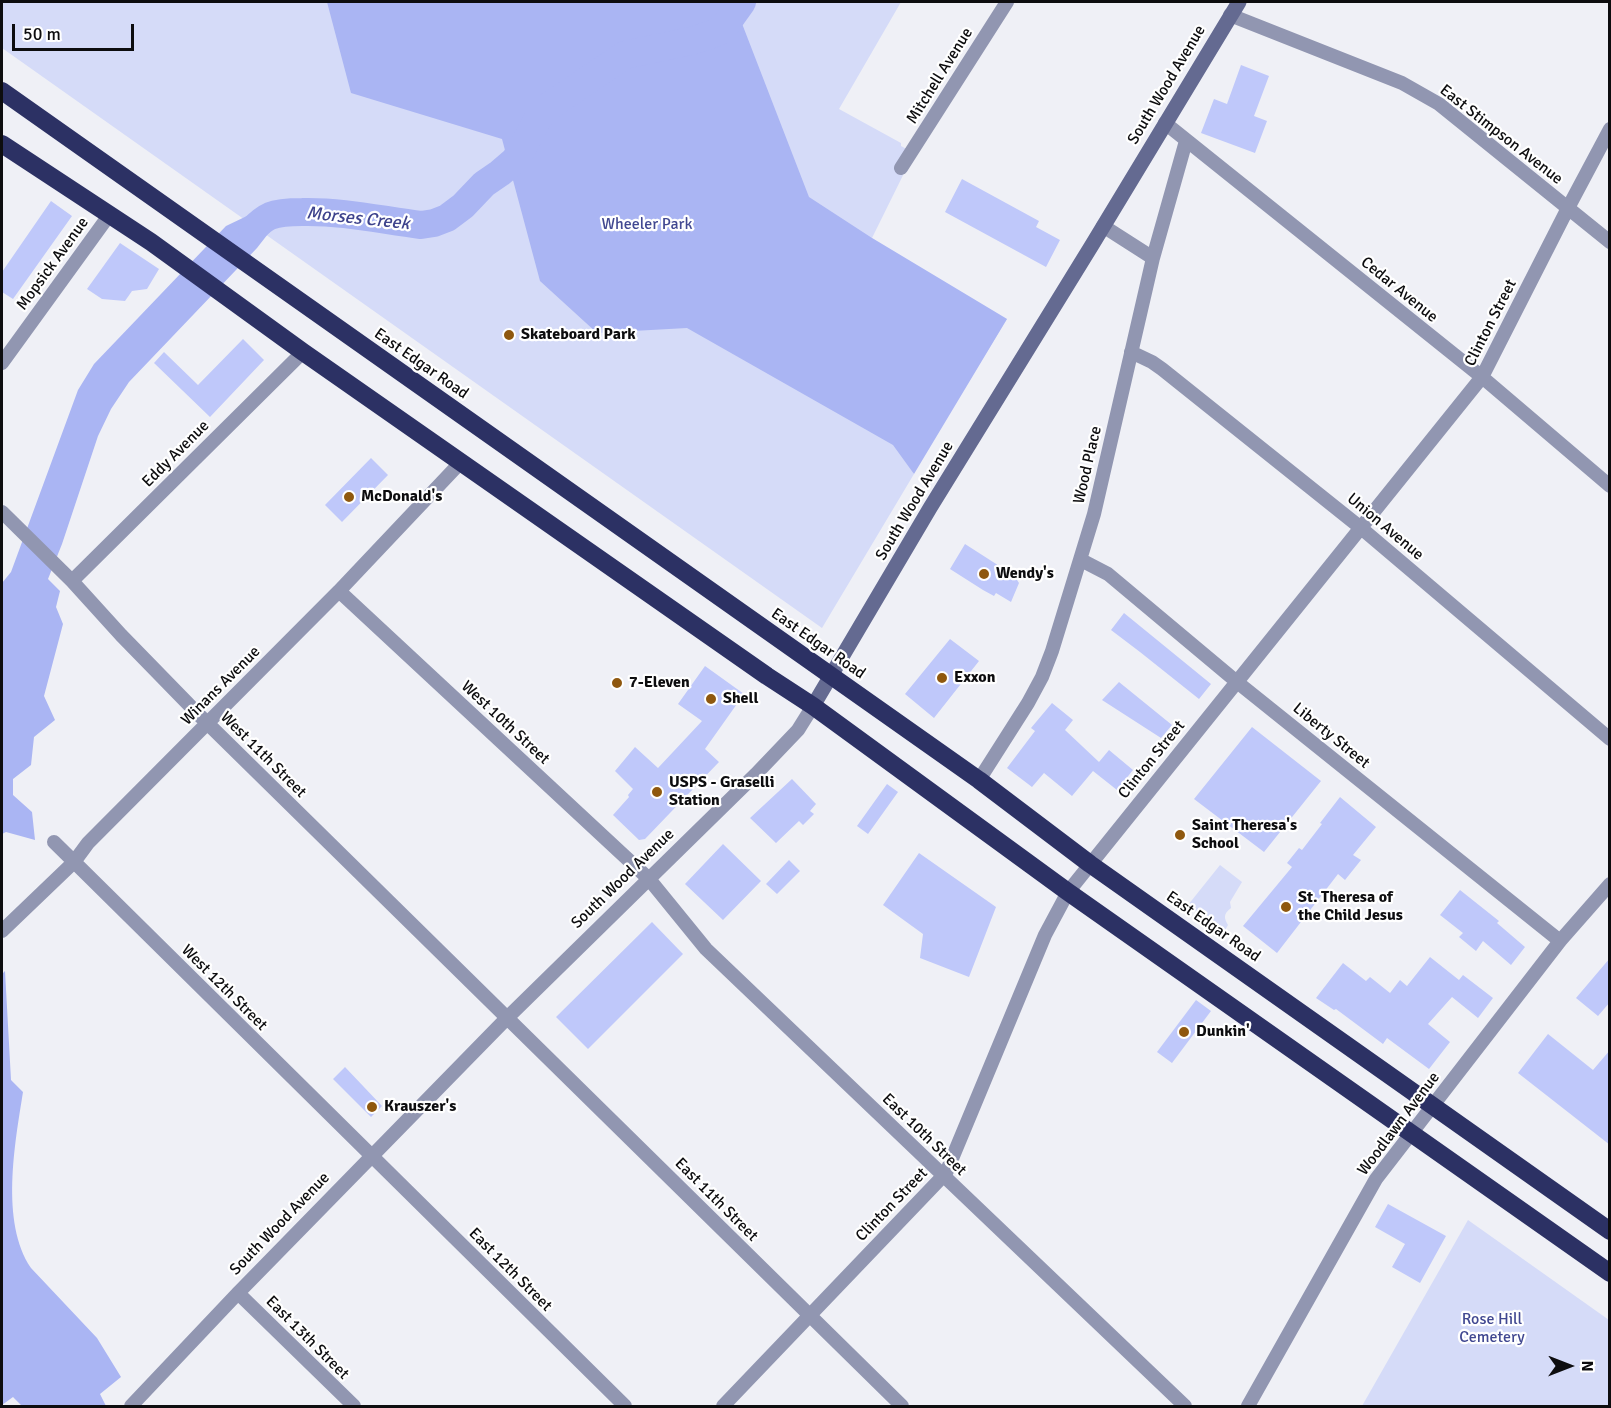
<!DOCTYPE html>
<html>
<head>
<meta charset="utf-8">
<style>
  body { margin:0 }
  #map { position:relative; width:1611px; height:1408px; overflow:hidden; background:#eff0f6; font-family:Signika,sans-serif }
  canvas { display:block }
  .frame { position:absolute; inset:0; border:3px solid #0d0d0f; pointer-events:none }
  .north { position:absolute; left:1539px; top:1336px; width:60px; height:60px; -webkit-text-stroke:4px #fff; paint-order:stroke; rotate:90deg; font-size:16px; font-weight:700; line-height:24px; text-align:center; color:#0d0d0f }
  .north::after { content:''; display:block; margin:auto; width:21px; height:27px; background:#0d0d0f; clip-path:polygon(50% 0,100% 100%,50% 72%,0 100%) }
  .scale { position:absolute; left:12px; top:24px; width:122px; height:27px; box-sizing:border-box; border:3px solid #0d0d0f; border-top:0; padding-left:8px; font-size:18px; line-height:21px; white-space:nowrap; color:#0d0d0f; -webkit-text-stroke:4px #fff; paint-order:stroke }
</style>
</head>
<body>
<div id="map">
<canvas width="1611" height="1408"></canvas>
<div class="frame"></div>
<div class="north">N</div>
<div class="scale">50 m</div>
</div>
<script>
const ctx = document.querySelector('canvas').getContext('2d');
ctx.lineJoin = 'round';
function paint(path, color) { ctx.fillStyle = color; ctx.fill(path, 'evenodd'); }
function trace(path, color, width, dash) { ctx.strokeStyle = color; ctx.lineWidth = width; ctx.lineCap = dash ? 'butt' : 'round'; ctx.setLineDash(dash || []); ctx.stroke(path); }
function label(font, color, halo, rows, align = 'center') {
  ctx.font = font + ' Signika,sans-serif'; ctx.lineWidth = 4.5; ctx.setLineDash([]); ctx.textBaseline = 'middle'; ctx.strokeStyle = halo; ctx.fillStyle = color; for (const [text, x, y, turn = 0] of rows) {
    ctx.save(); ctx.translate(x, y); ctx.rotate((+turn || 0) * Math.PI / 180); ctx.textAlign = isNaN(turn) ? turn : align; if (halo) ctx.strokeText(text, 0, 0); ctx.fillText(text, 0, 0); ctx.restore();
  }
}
const green = new Path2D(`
  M2,2H901L839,109L901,143V146L914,153L872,238L1007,319L913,473L914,474L822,628L2,48Z
  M1220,865L1242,882L1230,902L1231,908C1223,914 1224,918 1228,925L1224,932L1188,905Z
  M1468,1220L1609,1320V1406H1362Z`);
const forest = new Path2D(`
  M327,2H757L741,21L809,197L872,238L1007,319L914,474L893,445L687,328L597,333L540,281L502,139L351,93Z
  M267,211L285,212L257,248L129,382L111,409L98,436L62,544L48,579L60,591L56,607L63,624L44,696L55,720L34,737L31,765L13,779V795L32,812L35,840L6,832L2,834V583L11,572L78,390L94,364L226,226L249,215Z
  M5,971L11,1080L23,1092C15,1143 0,1222 31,1268L97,1338L121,1377L100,1394L106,1406H22L13,1397L2,1405V974Z`);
const river = new Path2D(`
  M252,230C257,225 263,219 270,216C280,212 292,212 302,212C343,211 381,220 421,225L434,223L447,218L463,206L484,184L500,173L514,161L521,151L538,118L549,106L625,55L695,40L718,32L727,23L742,2`);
const building = new Path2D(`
  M1241,65L1269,76L1254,116L1267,121L1255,153L1201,133L1214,99L1227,104Z
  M962,179L1039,221L1036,227L1060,240L1046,267L945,212Z
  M51,201L72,216L13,299L2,292V272Z
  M120,243L159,269L147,289L132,291L125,301L102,299L87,289Z
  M243,339L264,360L210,417L154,363L164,352L198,385Z
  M371,458L388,475L342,522L325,505Z
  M965,544L1018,578L1017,580L1019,583L1011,602L996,593L994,596L983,590L950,569Z
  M1124,613L1211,684L1199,699L1140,652L1111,630Z
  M950,639L979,661L934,718L905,694Z
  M705,666L744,694L705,749L719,762L645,839L639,840L613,815L629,797L628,795L633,789L615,771L635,747L658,768L702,721L678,704Z
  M1119,682L1172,725L1161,738L1102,700Z
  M1052,703L1073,720L1065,730L1099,762L1109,750L1133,770L1117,790L1093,771L1072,796L1044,773L1032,787L1007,768L1035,731L1031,728Z
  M1252,727L1321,781L1264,852L1194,799Z
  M792,779L816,804L810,811L814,814L803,825L799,821L776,843L750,818Z
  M887,784L898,792L868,834L857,826Z
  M1340,797L1376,827L1353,855L1361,860L1345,880L1338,874L1277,953L1243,926L1292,867L1287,863L1299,848L1302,850L1322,824L1320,823Z
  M723,844L761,881L723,920L685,884Z
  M919,853L996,907L969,977L920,958L923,934L883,905Z
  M789,860L800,871L777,894L766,884Z
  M1460,890L1499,921L1497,923L1525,947L1511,965L1483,941L1476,951L1459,937L1463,933L1440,915Z
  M652,922L683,954L588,1049L556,1017Z
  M1430,957L1459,980L1463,975L1493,998L1478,1018L1452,997L1428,1024L1450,1042L1429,1069L1387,1038L1383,1044L1336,1009L1334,1010L1316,998L1343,963L1366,981L1370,977L1390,993L1400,980L1407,986Z
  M1610,958V1002L1598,1016L1576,998Z
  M1196,1000L1211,1011L1172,1063L1157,1052Z
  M1548,1034L1593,1070L1610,1050V1145L1518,1073Z
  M345,1067L382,1106L371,1117L333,1079Z
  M1388,1204L1446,1236L1420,1283L1392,1267L1405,1244L1375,1227Z`);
const street = new Path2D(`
  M1230,15L1402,83L1439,104L1610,242
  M1165,123L1482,377L1610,486
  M901,168L1007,2
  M1103,226L1153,258
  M1131,352L1152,362L1162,369L1361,528L1610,739
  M2,363L110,214
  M2,512L72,581L121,635L198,714L902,1406
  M1081,560L1108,574L1237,682L1560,941
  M72,581L303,352
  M339,591L649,879L706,949L1185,1406
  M979,780L1028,703L1042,677L1052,651L1094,514L1153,258L1186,141
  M54,842L625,1406
  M2,931L74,862L88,843L339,591L461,462
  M238,1293L354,1406
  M131,1406L238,1293L507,1018L756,774L798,730L813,706
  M723,1406L946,1173L1045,935L1068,892L1482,377L1568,208L1610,129
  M1248,1406L1376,1179L1560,941L1610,884`);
const secondary = new Path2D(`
  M813,706L930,508L1092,245L1239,2`);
const highway = new Path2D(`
  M2,91L979,780L1090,864L1610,1231
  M2,144L151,242L303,352L767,676L813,706L1068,892L1610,1273`);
const markers = [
  [509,335,6,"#8f580f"],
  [349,497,6,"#8f580f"],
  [984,574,6,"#8f580f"],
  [942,678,6,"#8f580f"],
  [617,683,6,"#8f580f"],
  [711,699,6,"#8f580f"],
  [657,792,6,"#8f580f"],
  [1180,835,6,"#8f580f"],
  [1286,907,6,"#8f580f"],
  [1184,1032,6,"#8f580f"],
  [372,1107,6,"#8f580f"]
];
const streetNames = [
  ["Mitchell Avenue",940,76,-58],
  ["South Wood Avenue",1167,85,-59],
  ["East Stimpson Avenue",1501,135,38],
  ["Mopsick Avenue",53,264,-54],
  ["Cedar Avenue",1399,290,39],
  ["Clinton Street",1491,323,-63],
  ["East Edgar Road",421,364,35],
  ["Eddy Avenue",176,454,-45],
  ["Wood Place",1088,465,-77],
  ["South Wood Avenue",915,501,-59],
  ["Union Avenue",1385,527,40],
  ["East Edgar Road",818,644,35],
  ["Winans Avenue",221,686,-45],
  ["West 10th Street",505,723,43],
  ["Liberty Street",1331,736,39],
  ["West 11th Street",263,755,45],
  ["Clinton Street",1152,760,-51],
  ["South Wood Avenue",623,879,-44],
  ["East Edgar Road",1213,927,35],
  ["West 12th Street",224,988,45],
  ["Woodlawn Avenue",1399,1124,-53],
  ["East 10th Street",924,1135,44],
  ["East 11th Street",716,1200,45],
  ["Clinton Street",892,1205,-46],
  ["South Wood Avenue",280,1224,-46],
  ["East 12th Street",510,1270,45],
  ["East 13th Street",307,1338,45]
];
const parkNames = [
  ["Wheeler Park",647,225],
  ["Rose Hill",1492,1320],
  ["Cemetery",1492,1338]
];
const poiNames = [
  ["Skateboard Park",521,335],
  ["McDonald's",361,497],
  ["Wendy's",996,574],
  ["Exxon",954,678],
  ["7-Eleven",629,683],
  ["Shell",723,699],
  ["USPS - Graselli",669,783],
  ["Station",669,801],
  ["Saint Theresa's",1192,826],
  ["School",1192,844],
  ["St. Theresa of",1298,898],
  ["the Child Jesus",1298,916],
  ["Dunkin'",1196,1032],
  ["Krauszer's",384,1107]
];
const waterNames = [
  ["Morses Creek",358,219,6]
];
paint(green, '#d5dbf8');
paint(forest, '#aab5f3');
trace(river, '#aab5f3', 28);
paint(building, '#bfc8fa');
trace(street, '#9196b1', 14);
trace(secondary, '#646a91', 15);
trace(highway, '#2c3164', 18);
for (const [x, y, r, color] of markers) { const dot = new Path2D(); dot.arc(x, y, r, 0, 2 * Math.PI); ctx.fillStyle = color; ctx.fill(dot); trace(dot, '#fff', 2); }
label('16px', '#0d0d0f', '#fff', streetNames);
label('16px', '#414891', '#fff', parkNames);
label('bold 16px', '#0d0d0f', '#fff', poiNames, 'left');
label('italic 18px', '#3e438c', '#fff', waterNames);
</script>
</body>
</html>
